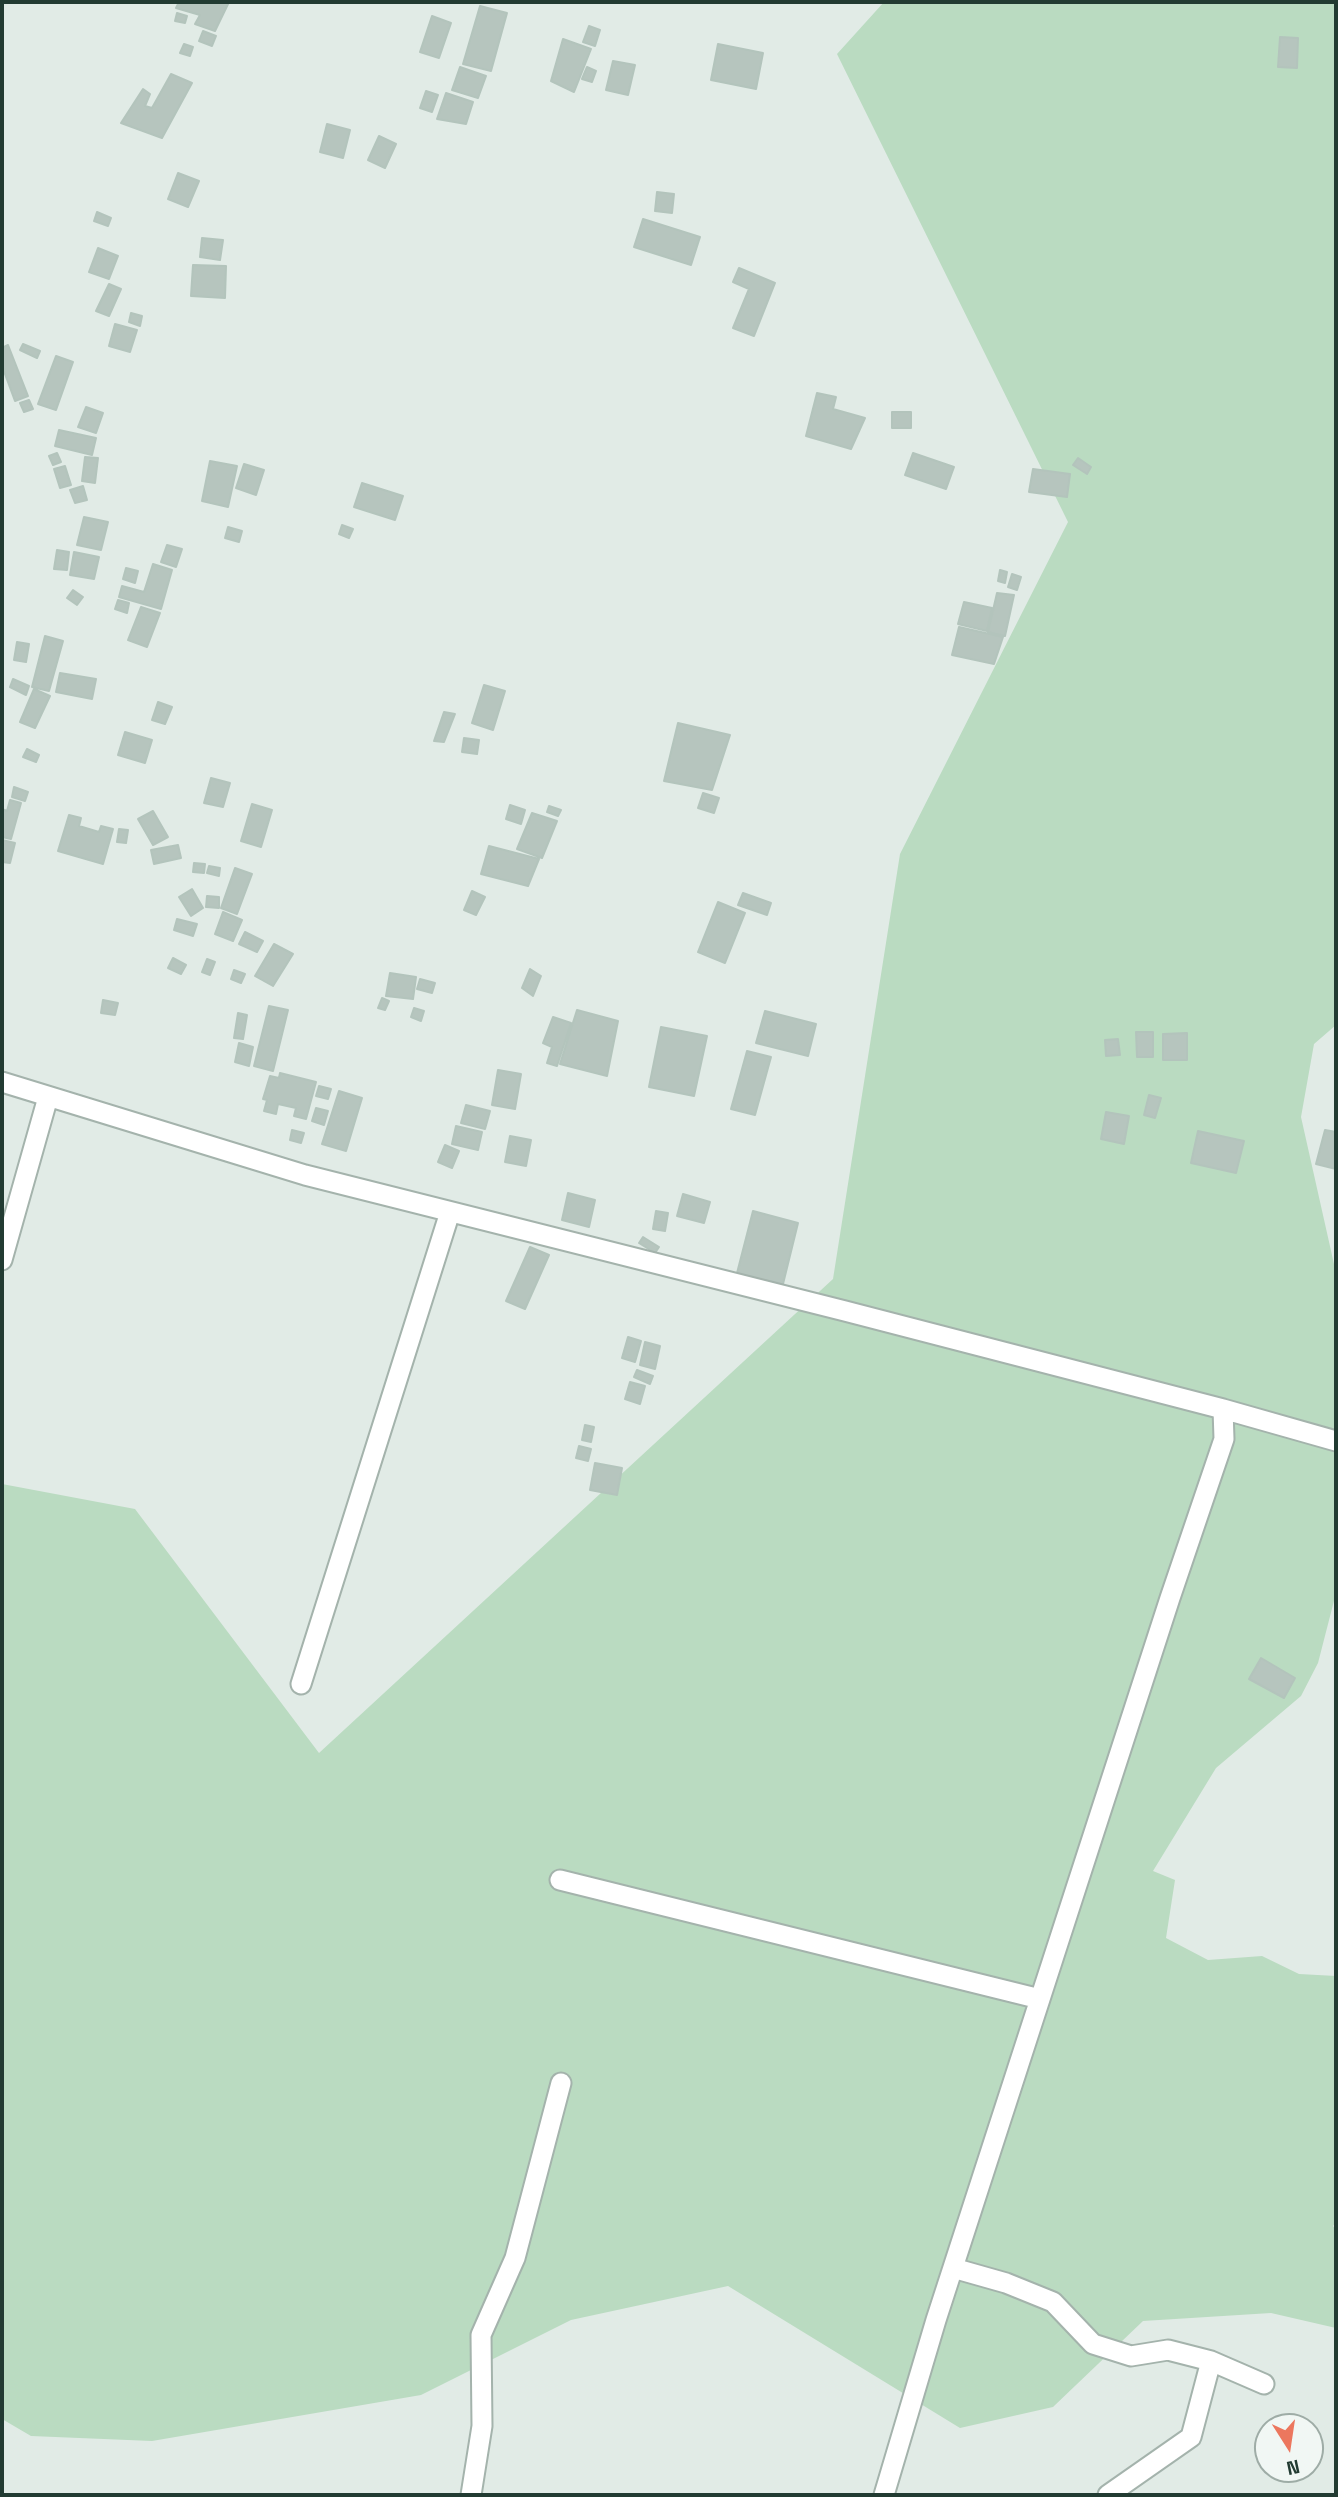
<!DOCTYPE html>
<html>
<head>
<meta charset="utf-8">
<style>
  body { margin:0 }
  #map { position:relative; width:1338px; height:2497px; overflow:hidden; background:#e1ebe6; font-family:"Space Grotesk",sans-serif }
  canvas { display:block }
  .frame { position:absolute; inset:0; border:4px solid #223b32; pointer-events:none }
  .north { position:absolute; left:1254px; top:2413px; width:70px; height:70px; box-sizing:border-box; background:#f1f7f4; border:2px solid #9eaca6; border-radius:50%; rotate:168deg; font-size:19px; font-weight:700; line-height:28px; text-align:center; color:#223b32 }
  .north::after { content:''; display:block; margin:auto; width:24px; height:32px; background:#ec775e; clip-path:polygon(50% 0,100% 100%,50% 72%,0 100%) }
</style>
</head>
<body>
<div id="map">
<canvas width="1338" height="2497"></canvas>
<div class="frame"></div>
<div class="north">N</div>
</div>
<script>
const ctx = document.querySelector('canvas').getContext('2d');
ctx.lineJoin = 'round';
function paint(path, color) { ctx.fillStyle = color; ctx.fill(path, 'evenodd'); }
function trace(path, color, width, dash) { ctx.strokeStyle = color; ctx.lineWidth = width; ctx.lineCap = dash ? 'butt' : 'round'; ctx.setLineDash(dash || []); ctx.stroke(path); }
const green = new Path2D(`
  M884,2H1336V1025L1314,1044L1301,1117L1336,1273V1593L1318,1663L1301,1696L1216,1768L1153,1871L1175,1880L1166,1938L1208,1960L1262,1956L1299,1974L1336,1976V2222L1333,2226L1336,2230V2328L1271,2313L1143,2321L1053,2407L960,2428L728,2286L571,2320L421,2395L152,2441L31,2436L2,2419V1484L135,1509L319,1753L833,1279L900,854L1068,522L837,54Z`);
const building = new Path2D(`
  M179,2H229L215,31L195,24L200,15L176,8Z
  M480,6L507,13L491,71L463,64Z
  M177,13L187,16L185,23L175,21Z
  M432,16L451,23L439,58L420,52Z
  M589,26L600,30L595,46L583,42Z
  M203,31L216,36L212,46L199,41Z
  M1280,37L1298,38L1297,68L1278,67Z
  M563,39L591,49L574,92L551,81Z
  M184,44L193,47L190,56L180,53Z
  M718,44L763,53L756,89L711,80Z
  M613,61L635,65L628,95L606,90Z
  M460,67L486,76L478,98L452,90Z
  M587,67L596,71L592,82L582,79Z
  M171,74L192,83L162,138L121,123L143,89L150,94L145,106L152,108Z
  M426,91L438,95L432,112L420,108Z
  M446,93L473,102L466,124L437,119Z
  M327,124L350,130L343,158L320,152Z
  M379,136L396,144L385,168L368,160Z
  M178,173L199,181L188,207L168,199Z
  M657,192L674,194L672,213L655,211Z
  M97,212L111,218L108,226L94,221Z
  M643,219L700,237L691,265L634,247Z
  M202,238L223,240L220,260L200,257Z
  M98,248L118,256L109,279L89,272Z
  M193,265L226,266L225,298L191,296Z
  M739,268L775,283L754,336L733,328L749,289L733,282Z
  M109,284L121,289L109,316L96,311Z
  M131,313L142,316L140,326L129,322Z
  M115,324L137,330L130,352L109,346Z
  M23,344L40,351L37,358L20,350Z
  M8,345L28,396L15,401L2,366V348Z
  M56,356L73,362L56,410L38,404Z
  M817,393L836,397L833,409L865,418L851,449L806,436Z
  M29,400L33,409L24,412L20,403Z
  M86,407L103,413L96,433L78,427Z
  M892,412H911V428H892Z
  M59,430L96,438L92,455L55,446Z
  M57,453L61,462L53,465L49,456Z
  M913,453L954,467L946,489L905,475Z
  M85,457L98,458L95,483L82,481Z
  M1078,458L1091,467L1087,474L1073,465Z
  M210,461L237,466L228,507L202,501Z
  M244,464L264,470L256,495L236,488Z
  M65,466L71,485L60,488L54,469Z
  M1033,469L1070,474L1067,497L1029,492Z
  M362,483L403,496L395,520L354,507Z
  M83,486L87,500L75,503L70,490Z
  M84,517L108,522L101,550L77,545Z
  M342,525L353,529L349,538L339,534Z
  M228,527L242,531L239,542L225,538Z
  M167,545L182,549L176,567L161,562Z
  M57,550L69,552L67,570L54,569Z
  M74,552L99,557L94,579L70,575Z
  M153,564L172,570L161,609L119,597L122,586L144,592Z
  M126,568L138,571L135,583L123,579Z
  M1000,570L1007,572L1005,583L998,581Z
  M1012,574L1021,577L1017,590L1008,587Z
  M73,590L83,597L77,605L67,598Z
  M997,593L1014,595L1005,636L988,632Z
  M118,600L129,603L127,613L115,609Z
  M964,602L992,608L987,631L958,624Z
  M141,607L160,613L147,647L128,640Z
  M959,627L1003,637L994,664L952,655Z
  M45,636L63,641L49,691L32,687Z
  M17,642L29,644L26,662L14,660Z
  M60,673L96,679L92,699L56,692Z
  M13,679L29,686L26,695L10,687Z
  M484,685L505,691L493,730L472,723Z
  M34,689L50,696L35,728L20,722Z
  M158,702L172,707L165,724L152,720Z
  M444,712L455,714L444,742L434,741Z
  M678,723L730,735L712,790L664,781Z
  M125,732L152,740L145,763L118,755Z
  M464,738L479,740L477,754L462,752Z
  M27,749L39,755L36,762L23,757Z
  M211,778L230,783L223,807L204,803Z
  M14,787L28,792L25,801L12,797Z
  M703,793L719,798L714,813L698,808Z
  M10,800L21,803L11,839L2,837V809L7,811Z
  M252,804L272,810L261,847L241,841Z
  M510,805L525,810L521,824L506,819Z
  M549,806L561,810L558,816L547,812Z
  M153,811L168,837L153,845L138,819Z
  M532,813L557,821L542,858L517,849Z
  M69,815L81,818L79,826L99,832L101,826L113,829L103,864L58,851Z
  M119,829L128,830L126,843L117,842Z
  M2,840L15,843L10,863L2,862Z
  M178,845L181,858L154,864L151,850Z
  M489,846L539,859L528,886L481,874Z
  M194,863L205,864L204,873L193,872Z
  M209,866L220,868L219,876L207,873Z
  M235,868L252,874L237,914L221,908Z
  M192,889L203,908L191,916L179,897Z
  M472,891L485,897L476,915L464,910Z
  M743,893L771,903L767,915L738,905Z
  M207,896L219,897V908L206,907Z
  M718,902L745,913L725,963L698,952Z
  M223,912L242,920L233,941L215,934Z
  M177,919L197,924L193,936L174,930Z
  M245,932L263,941L257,952L239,944Z
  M274,944L293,954L273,986L255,976Z
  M173,958L186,965L181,974L168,968Z
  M207,959L215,962L210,975L202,972Z
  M530,969L541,976L533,996L522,988Z
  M234,970L245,974L241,983L231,979Z
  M390,973L416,977L413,999L386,996Z
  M420,979L435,983L432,993L417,989Z
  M382,998L389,1001L385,1010L378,1008Z
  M103,1000L118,1003L115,1015L101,1013Z
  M269,1006L288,1010L273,1071L254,1066Z
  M414,1008L424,1011L421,1021L411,1017Z
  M577,1010L618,1021L607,1076L560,1064Z
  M765,1011L816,1024L808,1056L756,1043Z
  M238,1013L247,1015L243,1039L234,1038Z
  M553,1017L571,1023L557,1066L547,1063L552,1047L543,1043Z
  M661,1027L707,1036L694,1096L649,1087Z
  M1136,1032H1153V1057H1137Z
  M1187,1033V1060H1163V1034Z
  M1118,1039L1120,1055L1106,1056L1105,1040Z
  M239,1043L253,1047L249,1066L235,1062Z
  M747,1051L771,1057L755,1115L731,1109Z
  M498,1070L521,1074L515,1109L492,1105Z
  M280,1073L316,1082L306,1119L294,1116L296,1108L278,1104L276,1114L264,1111L267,1100L263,1099L270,1076L279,1078Z
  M319,1086L331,1089L328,1099L316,1096Z
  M339,1091L362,1098L346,1151L322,1144Z
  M1149,1095L1161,1098L1155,1118L1144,1115Z
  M466,1105L490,1111L485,1129L461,1123Z
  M316,1108L328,1111L324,1125L312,1121Z
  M1106,1112L1129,1116L1124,1144L1101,1139Z
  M456,1126L482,1132L478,1150L452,1144Z
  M292,1130L304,1133L301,1143L290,1140Z
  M1325,1130L1336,1132V1169L1316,1164Z
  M1198,1131L1244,1141L1236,1173L1191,1163Z
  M510,1136L531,1140L526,1166L505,1162Z
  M445,1145L459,1151L452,1168L438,1162Z
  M568,1193L595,1200L589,1227L562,1220Z
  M683,1194L710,1202L704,1223L677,1216Z
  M656,1211L668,1213L665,1231L653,1229Z
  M753,1211L798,1223L782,1288L736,1277Z
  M643,1237L659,1247L655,1253L639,1243Z
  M530,1247L549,1255L525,1309L506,1301Z
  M628,1337L641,1341L635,1362L622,1358Z
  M645,1342L660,1346L655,1369L640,1365Z
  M637,1370L653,1376L650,1384L634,1377Z
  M630,1382L645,1386L640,1404L625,1399Z
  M585,1425L594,1427L591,1442L582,1440Z
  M579,1446L591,1449L588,1461L576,1458Z
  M595,1463L622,1468L617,1495L590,1490Z
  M1261,1658L1295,1678L1284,1698L1249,1679Z`);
const minor = new Path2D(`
  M2,1082L305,1175L845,1311L1223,1409L1224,1439L1170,1598L936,2320L884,2495
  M2,1260L48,1097
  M1223,1409L1336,1441
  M301,1684L450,1212
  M560,1880L1040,1999
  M953,2268L1006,2283L1053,2302L1093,2344L1131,2356L1168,2350L1211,2361L1264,2384
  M471,2495L482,2426L481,2335L515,2258L561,2083
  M1108,2495L1191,2437L1211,2361`);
paint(green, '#badbc1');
paint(building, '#b6c5be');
trace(building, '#b3c4bc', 2);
trace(minor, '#a4b3ac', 23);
trace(minor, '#fff', 19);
</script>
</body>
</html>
